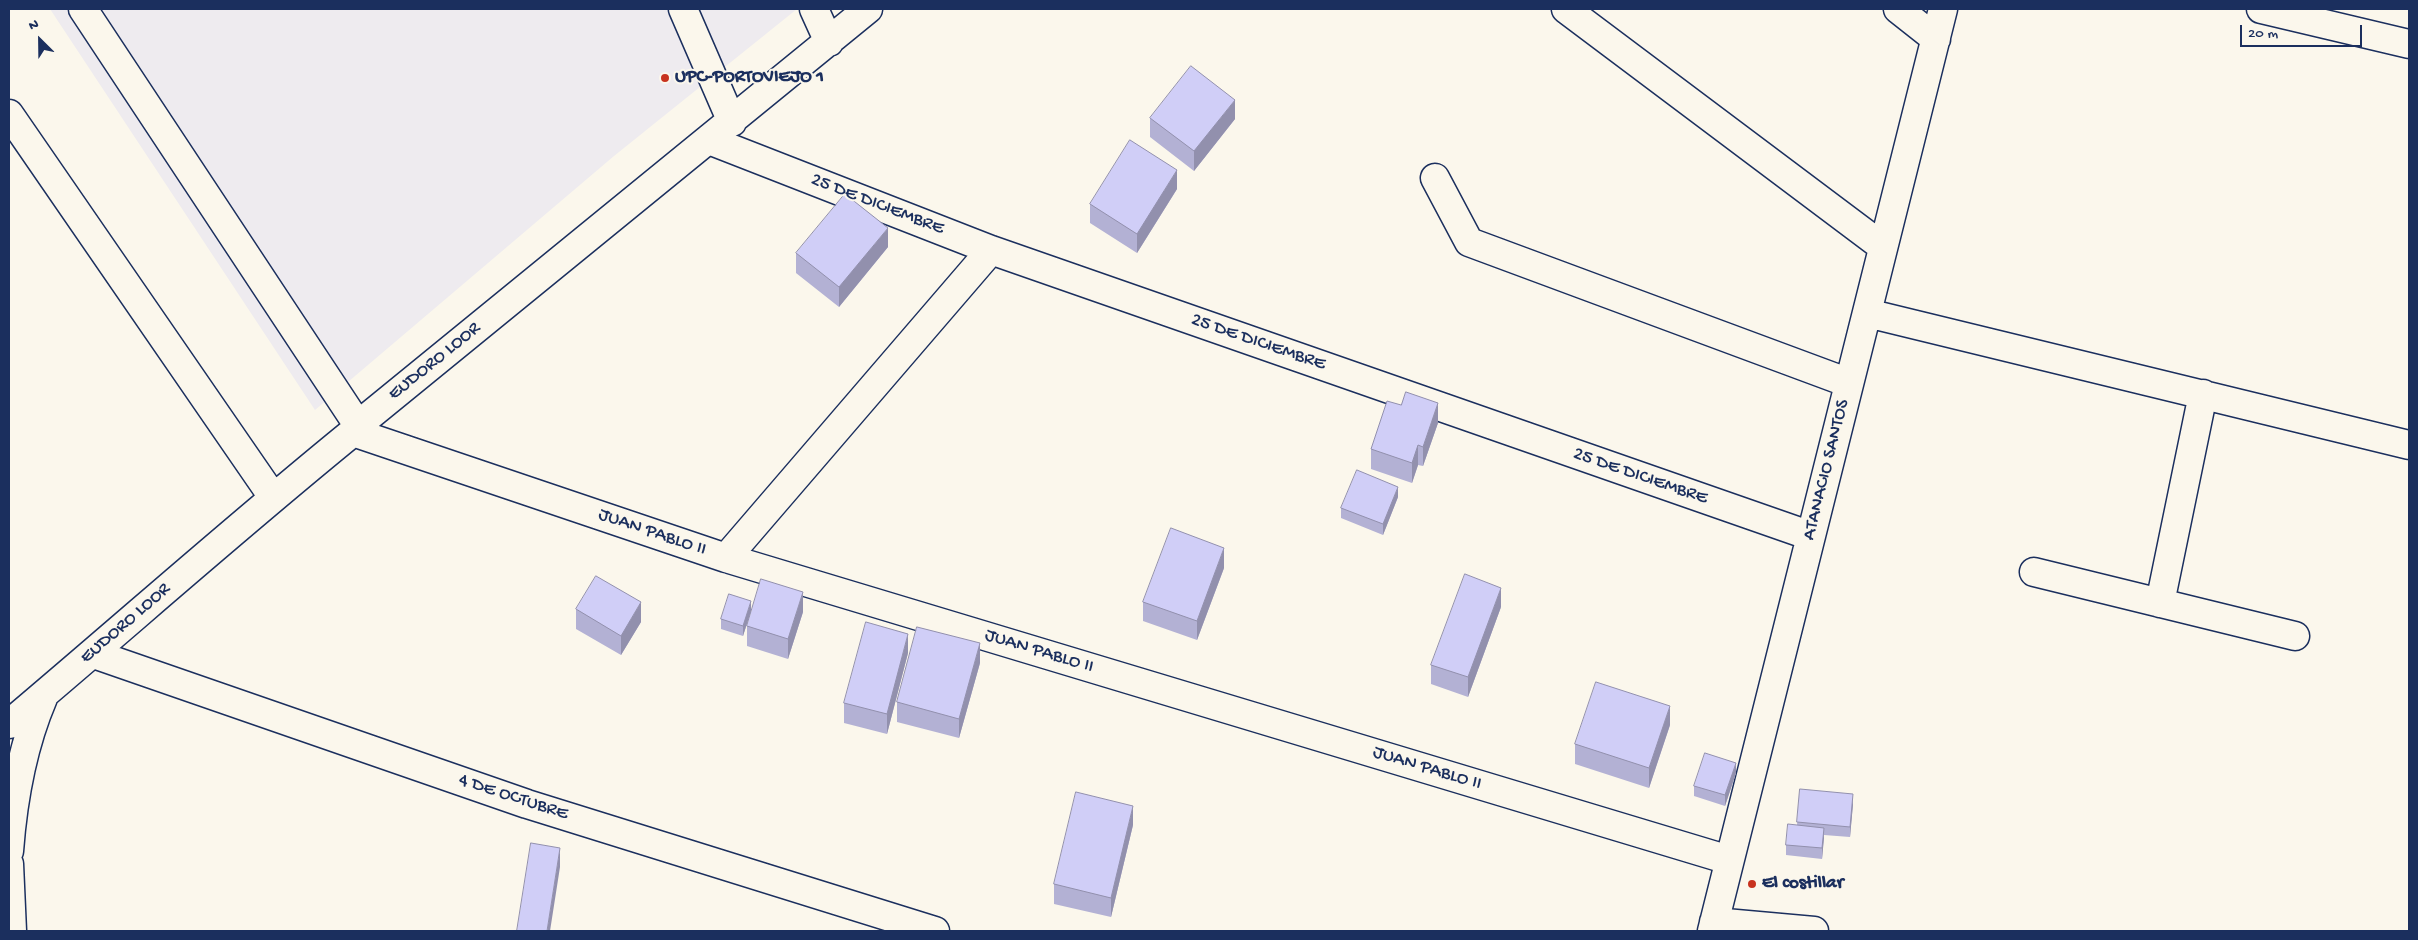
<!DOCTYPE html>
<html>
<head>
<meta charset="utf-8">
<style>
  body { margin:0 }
  #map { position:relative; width:2418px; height:940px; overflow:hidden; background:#fbf7ec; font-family:"Gochi Hand",sans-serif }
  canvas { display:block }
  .frame { position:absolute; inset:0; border:10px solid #1b2f5e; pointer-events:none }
  .north { position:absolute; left:15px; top:15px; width:50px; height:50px; -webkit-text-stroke:4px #fbf7ec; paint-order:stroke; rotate:337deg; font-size:14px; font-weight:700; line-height:20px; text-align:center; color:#1b2f5e }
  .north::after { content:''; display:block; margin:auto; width:18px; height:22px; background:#1b2f5e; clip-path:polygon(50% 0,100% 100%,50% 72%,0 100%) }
  .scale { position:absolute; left:2240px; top:25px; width:122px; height:22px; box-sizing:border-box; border:2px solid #1b2f5e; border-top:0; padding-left:6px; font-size:15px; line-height:18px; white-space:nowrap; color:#1b2f5e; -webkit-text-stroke:4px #fbf7ec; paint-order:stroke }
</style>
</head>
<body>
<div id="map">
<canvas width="2418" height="940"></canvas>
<div class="frame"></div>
<div class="north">N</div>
<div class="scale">20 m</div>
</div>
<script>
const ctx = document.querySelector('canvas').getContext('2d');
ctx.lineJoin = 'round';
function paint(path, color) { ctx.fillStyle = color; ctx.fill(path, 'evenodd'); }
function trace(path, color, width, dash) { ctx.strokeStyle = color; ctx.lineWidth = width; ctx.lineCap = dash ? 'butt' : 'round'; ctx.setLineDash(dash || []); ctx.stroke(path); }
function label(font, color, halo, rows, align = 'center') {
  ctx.font = font + ' "Gochi Hand",sans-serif'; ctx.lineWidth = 4; ctx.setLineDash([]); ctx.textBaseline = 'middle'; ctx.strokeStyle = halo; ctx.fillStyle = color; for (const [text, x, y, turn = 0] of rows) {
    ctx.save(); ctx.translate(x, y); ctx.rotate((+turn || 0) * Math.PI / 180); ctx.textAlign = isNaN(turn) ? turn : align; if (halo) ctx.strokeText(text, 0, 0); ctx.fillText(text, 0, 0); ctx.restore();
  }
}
const built = new Path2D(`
  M50,9H797L614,156L315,410Z`);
const minor = new Path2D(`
  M83,9L358,425
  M683,9L732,122
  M814,9L829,42
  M1566,9L1883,247
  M1898,9L1936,39
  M2261,9L2409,44
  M9,114L273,497
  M709,140L991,250L1811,536
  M1435,178L1469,242L1849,383
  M1867,313L2409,445
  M353,432L726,558L1729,860
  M726,558L991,250
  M2034,572L2295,636
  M2160,603L2203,394
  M94,654L527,804L935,931
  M9,724C124,627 236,527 353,432L358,425L868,9
  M9,851C13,798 22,747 43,698
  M9,864L12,931
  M1714,922L1814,931
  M1712,931L1943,9`);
const wall = new Path2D(`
  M1150,118L1235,119L1194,171L1150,137Z
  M1177,189L1137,253L1090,223V204Z
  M888,247L839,307L796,273V253Z
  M1438,423L1423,466L1418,465L1412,483L1371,469V449Z
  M1398,497L1383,535L1341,518V508Z
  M1224,568L1197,640L1143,621V602Z
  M1501,607L1468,697L1431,684V665Z
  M576,609L641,622L621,655L576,629Z
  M751,611L743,636L721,629V619Z
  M803,612L788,659L747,646V626Z
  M908,653L887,734L844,723V703Z
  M980,663L959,738L897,722V702Z
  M1670,725L1649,788L1575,764V744Z
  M1736,773L1725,806L1694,796V786Z
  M1800,789L1853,804L1850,837L1824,835L1822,859L1786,855V845L1797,825Z
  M1133,825L1111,917L1054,904V884Z`);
const shadedWall = new Path2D(`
  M1235,100V119L1194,171V151Z
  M1177,170V189L1137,253V234Z
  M888,228V247L839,307V287Z
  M1438,403V423L1423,466V447Z
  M1418,445V465L1412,483V463Z
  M1398,487V497L1383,535V524Z
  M1224,548V568L1197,640V621Z
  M1501,588V607L1468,697V677Z
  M803,592V612L788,659V639Z
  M751,601V611L743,636V626Z
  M641,602V622L621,655V636Z
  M908,634V653L887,734V714Z
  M980,643V663L959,738V719Z
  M1670,706V725L1649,788V768Z
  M1736,763V773L1725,806V795Z
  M1853,794V804L1850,837V827Z
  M1133,806V825L1111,917V898Z
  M1824,828V838L1822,859V848Z
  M560,848V867L550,931H547Z`);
const building = new Path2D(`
  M1191,66L1235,100L1194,151L1150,118Z
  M1130,140L1177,170L1137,234L1090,204Z
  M845,194L888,228L839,287L796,253Z
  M1406,392L1438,403L1423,447L1418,445L1412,463L1371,449L1387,401L1401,405Z
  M1357,470L1398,487L1383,524L1341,508Z
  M1171,528L1224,548L1197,621L1143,602Z
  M1465,574L1501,588L1468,677L1431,665Z
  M596,576L641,602L621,636L576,609Z
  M761,579L803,592L788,639L747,626Z
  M729,594L751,601L743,626L721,619Z
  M866,622L908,634L887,714L844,703Z
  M917,627L980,643L959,719L897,702Z
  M1596,682L1670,706L1649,768L1575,744Z
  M1705,753L1736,763L1725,795L1694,786Z
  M1800,789L1853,794L1850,827L1797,822Z
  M1076,792L1133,806L1111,898L1054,884Z
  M1788,824L1824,828L1822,848L1786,845Z
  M531,843L560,848L547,931H517Z`);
const markers = [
  [665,78,5,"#c8321e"],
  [1752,884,5,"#c8321e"]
];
const poiNames = [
  ["UPC-PORTOVIEJO 1",675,78],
  ["El costillar",1762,884]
];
const streetNames = [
  ["25 DE DICIEMBRE",877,205,21],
  ["25 DE DICIEMBRE",1258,343,19],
  ["EUDORO LOOR",435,362,-39],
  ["ATANACIO SANTOS",1827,470,-76],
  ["25 DE DICIEMBRE",1640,477,19],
  ["JUAN PABLO II",652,533,19],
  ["EUDORO LOOR",126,624,-41],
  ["JUAN PABLO II",1039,652,17],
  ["JUAN PABLO II",1427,769,17],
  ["4 DE OCTUBRE",513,798,18]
];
paint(built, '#eeebef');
trace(minor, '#1b2f5e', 31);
trace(minor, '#fbf7ec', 28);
paint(wall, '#b3b1d4');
paint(shadedWall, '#9290ad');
paint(building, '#d0cef7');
trace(building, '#9290ad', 1);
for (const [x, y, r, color] of markers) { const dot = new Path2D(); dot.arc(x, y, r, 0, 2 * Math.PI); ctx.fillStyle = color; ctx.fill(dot); trace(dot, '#fbf7ec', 2); }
label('bold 19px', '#1b2f5e', '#fbf7ec', poiNames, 'left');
label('19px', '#1b2f5e', '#fbf7ec', streetNames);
</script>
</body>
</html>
